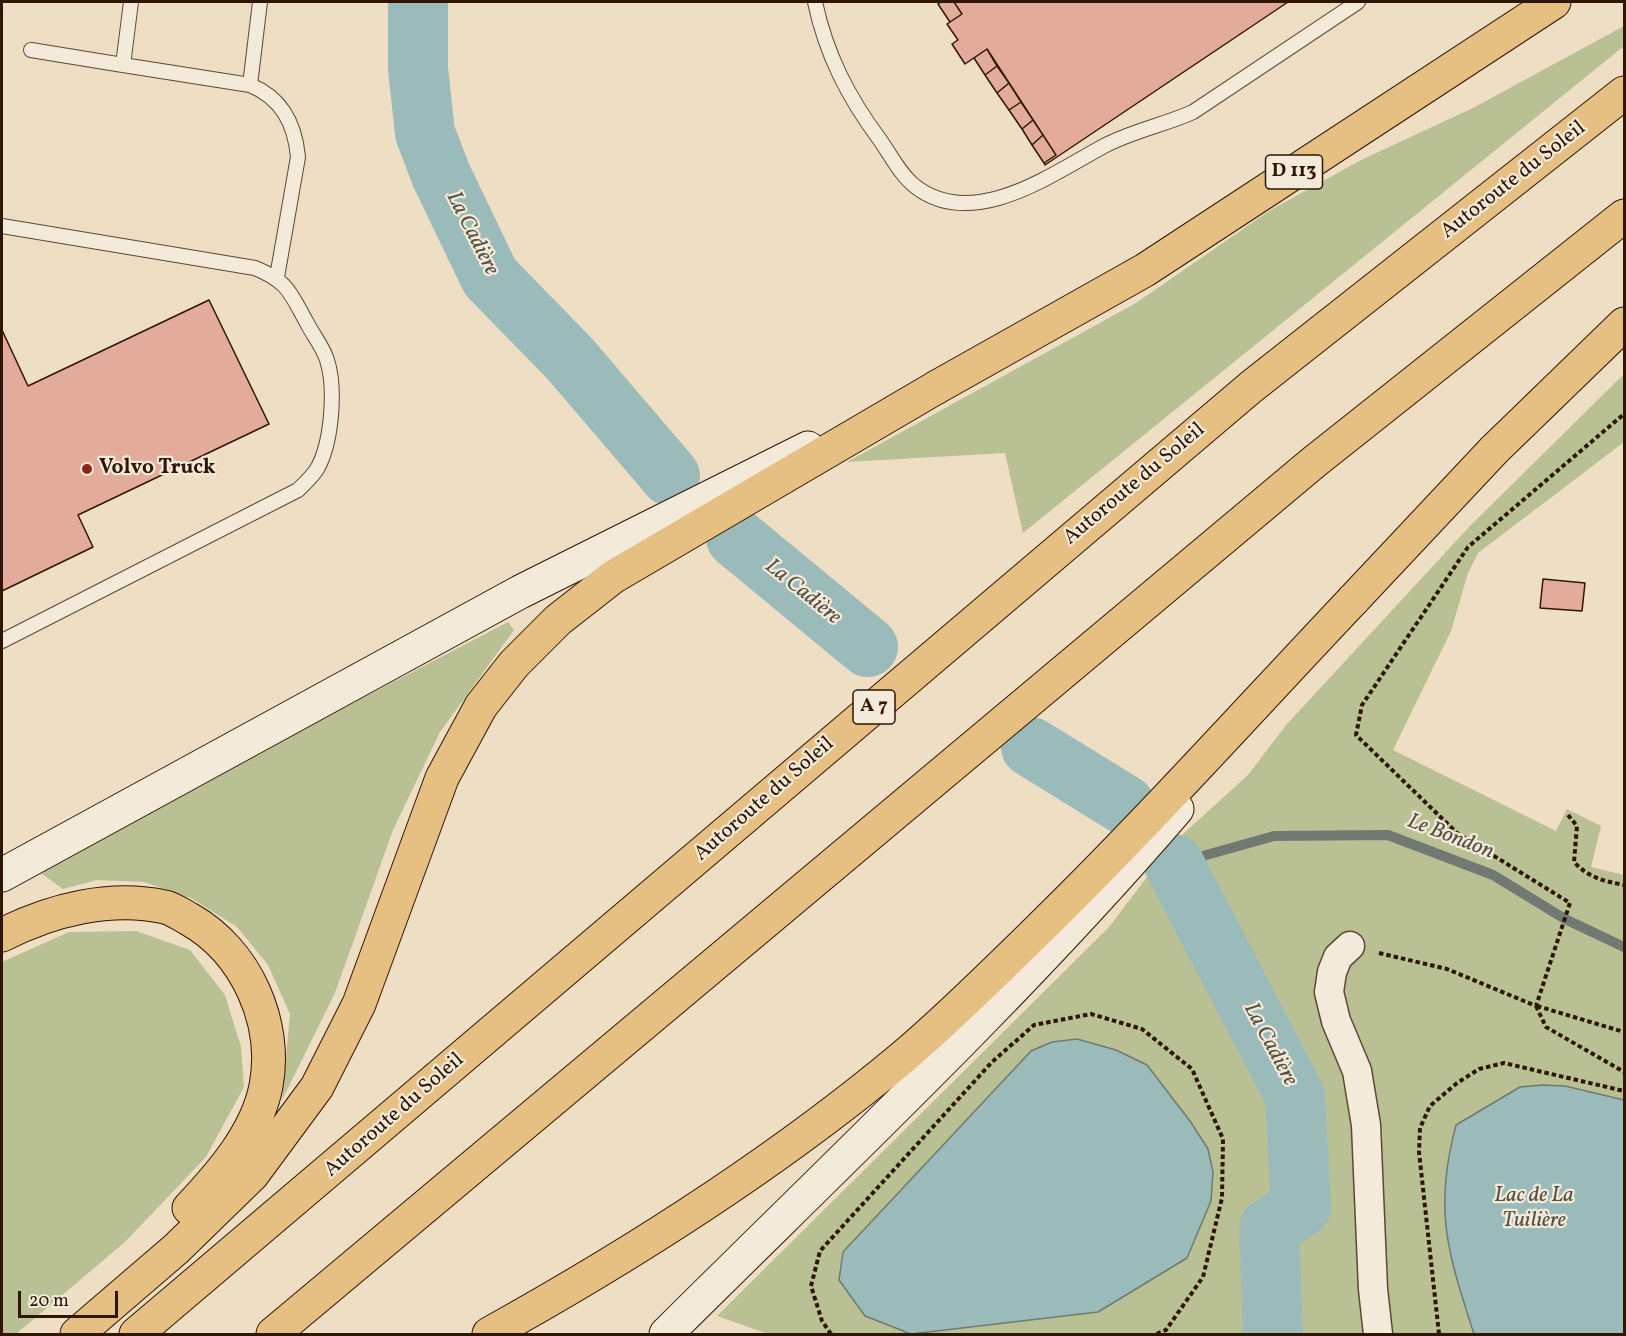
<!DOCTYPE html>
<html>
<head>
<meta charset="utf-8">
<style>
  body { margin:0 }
  #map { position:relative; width:1626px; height:1336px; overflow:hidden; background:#eddec4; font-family:Vollkorn,serif }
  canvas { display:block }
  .frame { position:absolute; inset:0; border:3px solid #2f1604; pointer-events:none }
  .scale { position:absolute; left:18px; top:1291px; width:100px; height:27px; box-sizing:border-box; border:3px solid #2f1604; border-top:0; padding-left:8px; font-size:18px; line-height:21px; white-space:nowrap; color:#2f1604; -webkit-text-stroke:4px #f3ead9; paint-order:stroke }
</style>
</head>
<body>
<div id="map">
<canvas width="1626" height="1336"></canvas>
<div class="frame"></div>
<div class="scale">20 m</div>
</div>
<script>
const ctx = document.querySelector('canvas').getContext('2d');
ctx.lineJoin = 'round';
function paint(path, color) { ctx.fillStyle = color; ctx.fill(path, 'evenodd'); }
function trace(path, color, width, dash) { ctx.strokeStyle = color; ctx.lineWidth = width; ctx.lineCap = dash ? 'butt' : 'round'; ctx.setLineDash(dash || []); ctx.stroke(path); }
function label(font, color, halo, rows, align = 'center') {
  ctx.font = font + ' Vollkorn,serif'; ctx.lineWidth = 4.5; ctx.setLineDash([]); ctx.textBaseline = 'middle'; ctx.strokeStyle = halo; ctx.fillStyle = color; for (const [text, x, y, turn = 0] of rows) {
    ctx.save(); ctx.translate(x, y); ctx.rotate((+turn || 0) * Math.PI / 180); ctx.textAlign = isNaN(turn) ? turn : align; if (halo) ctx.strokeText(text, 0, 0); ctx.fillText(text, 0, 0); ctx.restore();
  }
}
const green = new Path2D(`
  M1624,26V46L1023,533L1005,453L847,462L1136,303L1269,211L1361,160L1473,108Z
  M1624,374V442L1478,553L1468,573L1451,631L1393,750L1556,831L1567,809L1601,826L1591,867L1624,875V1334H768L717,1316L1109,927L1172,844L1248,775L1287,724L1470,526Z
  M508,622L514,630L440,732L393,830L335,993L282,1100L290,1014L268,965L237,927L191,898L144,882L97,880L63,889L35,869Z
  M136,931L190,950L225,995L241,1047L244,1087L206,1157L125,1242L16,1334H2V962L69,932Z`);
const water = new Path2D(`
  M1077,1039L1116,1050L1147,1065L1190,1121L1208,1149L1213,1172L1211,1201L1187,1258L1098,1312L911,1334L865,1316L839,1280L843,1252L1031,1051L1052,1042Z
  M1542,1085L1565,1086L1624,1100V1334H1474C1448,1253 1433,1211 1456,1125L1520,1087Z`);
const stream = new Path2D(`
  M1174,864L1274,836L1388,835L1493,875L1565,919L1624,947`);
const river = new Path2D(`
  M418,2V69L425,133L441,175L490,277L570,359L670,476
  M736,538L868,647
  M1031,747L1125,805
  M1174,864L1295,1096L1301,1207L1269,1228L1273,1334`);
const building = new Path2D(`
  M941,2H954L962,14L950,22L938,4Z
  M954,2H1288L1045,165L1044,163L1056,155L987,49L965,64L952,44L958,40L947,24L962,14Z
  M987,49L997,66L985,75L974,58Z
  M997,66L1009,83L997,93L985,75Z
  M1009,83L1021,102L1009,110L997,93Z
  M1021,102L1033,120L1022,129L1009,110Z
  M1033,120L1043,135L1032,145L1022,129Z
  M1043,135L1056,155L1044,163L1032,145Z
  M209,300L269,424L78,515L93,547L2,591V330L28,386Z
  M1543,579L1585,583L1582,611L1540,608Z`);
const path = new Path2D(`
  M1568,815L1577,826L1574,862C1589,878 1604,881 1624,885
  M1379,953L1447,969L1536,1006L1570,903L1457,833L1356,735L1362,705L1468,547L1624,414
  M1536,1006L1546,1027L1624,1072
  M1537,1006L1624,1032
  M831,1334L822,1321L811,1286L820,1251L992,1062L1034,1025L1091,1014L1142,1029L1192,1069L1223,1139L1222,1198L1203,1277L1166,1330L1156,1334
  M1439,1334L1419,1152L1420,1128L1430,1106L1457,1083L1479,1069L1504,1063L1624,1091`);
const lane = new Path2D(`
  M131,2L123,65L250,85C282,98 295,124 298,157L277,277
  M815,2C826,54 848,97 880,140C890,154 901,176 916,187C974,231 1052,174 1104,146C1132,131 1164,125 1193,112L1358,2
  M31,50L123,65
  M250,85L260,2
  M2,226L255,268C289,282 290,293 307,323C313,335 323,347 327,360C336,388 332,443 317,469C312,477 304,484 298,490L2,641`);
const street = new Path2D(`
  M1350,946L1338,957L1332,972L1329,992L1336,1021L1357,1071L1366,1125L1373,1289L1378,1334`);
const secondary = new Path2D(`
  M2,875L520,592L808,448
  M666,1334C839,1162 1018,994 1177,809`);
const primary = new Path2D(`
  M937,387L1145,270L1554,2
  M1353,600L1494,450L1624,324`);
const highway = new Path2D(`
  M2,935C51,910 110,895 165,907C173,909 182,915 189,919C246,951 278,1022 266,1086C257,1133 221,1174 189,1208
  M77,1334L176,1249L252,1175L317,1087L359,1004L442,778L481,706L514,664L558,620L613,577L937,387
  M136,1334L1251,387L1624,93
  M273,1334L1314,462L1624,216
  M489,1334C633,1254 775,1164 903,1057C948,1019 990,977 1032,936C1143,828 1247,712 1353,600`);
const markers = [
  [87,469,6,"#8f2418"]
];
const shields = [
  [1294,172,57],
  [874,707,42]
];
const shieldNames = [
  ["D 113",1294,172],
  ["A 7",874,707]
];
const streetNames = [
  ["Autoroute du Soleil",1514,181,-38],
  ["Autoroute du Soleil",1135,485,-40],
  ["Autoroute du Soleil",765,800,-41],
  ["Autoroute du Soleil",395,1116,-41]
];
const poiNames = [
  ["Volvo Truck",99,469]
];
const waterNames = [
  ["La Cadière",471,234,63],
  ["La Cadière",802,593,39],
  ["Le Bondon",1450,838,21],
  ["La Cadière",1269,1045,62],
  ["Lac de La",1534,1197],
  ["Tuilière",1534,1222]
];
paint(green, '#b9c194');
paint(water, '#9bbbbb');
trace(water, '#707972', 1.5);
trace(stream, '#707972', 10);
trace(river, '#9bbbbb', 60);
paint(building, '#e2ab9a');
trace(building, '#2f1604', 1.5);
trace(lane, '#5e4834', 16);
trace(street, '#5e4834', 31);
trace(secondary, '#2f1604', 35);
trace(primary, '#2f1604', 35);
trace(highway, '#2f1604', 35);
trace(path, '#2f1604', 4, [4.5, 3]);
trace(lane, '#f3ead9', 14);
trace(street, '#f3ead9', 28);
trace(secondary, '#f3ead9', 33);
trace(primary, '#e6bf82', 33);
trace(highway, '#e6bf82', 33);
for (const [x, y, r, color] of markers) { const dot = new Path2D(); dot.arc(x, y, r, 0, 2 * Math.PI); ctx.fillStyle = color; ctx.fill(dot); trace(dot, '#f3ead9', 2); }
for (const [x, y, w] of shields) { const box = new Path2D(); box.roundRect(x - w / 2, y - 17, w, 34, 4.5); ctx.fillStyle = '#f3ead9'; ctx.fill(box); trace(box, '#2f1604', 1.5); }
label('bold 20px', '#2f1604', null, shieldNames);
label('21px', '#2f1604', '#f3ead9', streetNames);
label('bold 21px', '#2f1604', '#f3ead9', poiNames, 'left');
label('italic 22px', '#555044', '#f3ead9', waterNames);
</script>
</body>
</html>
